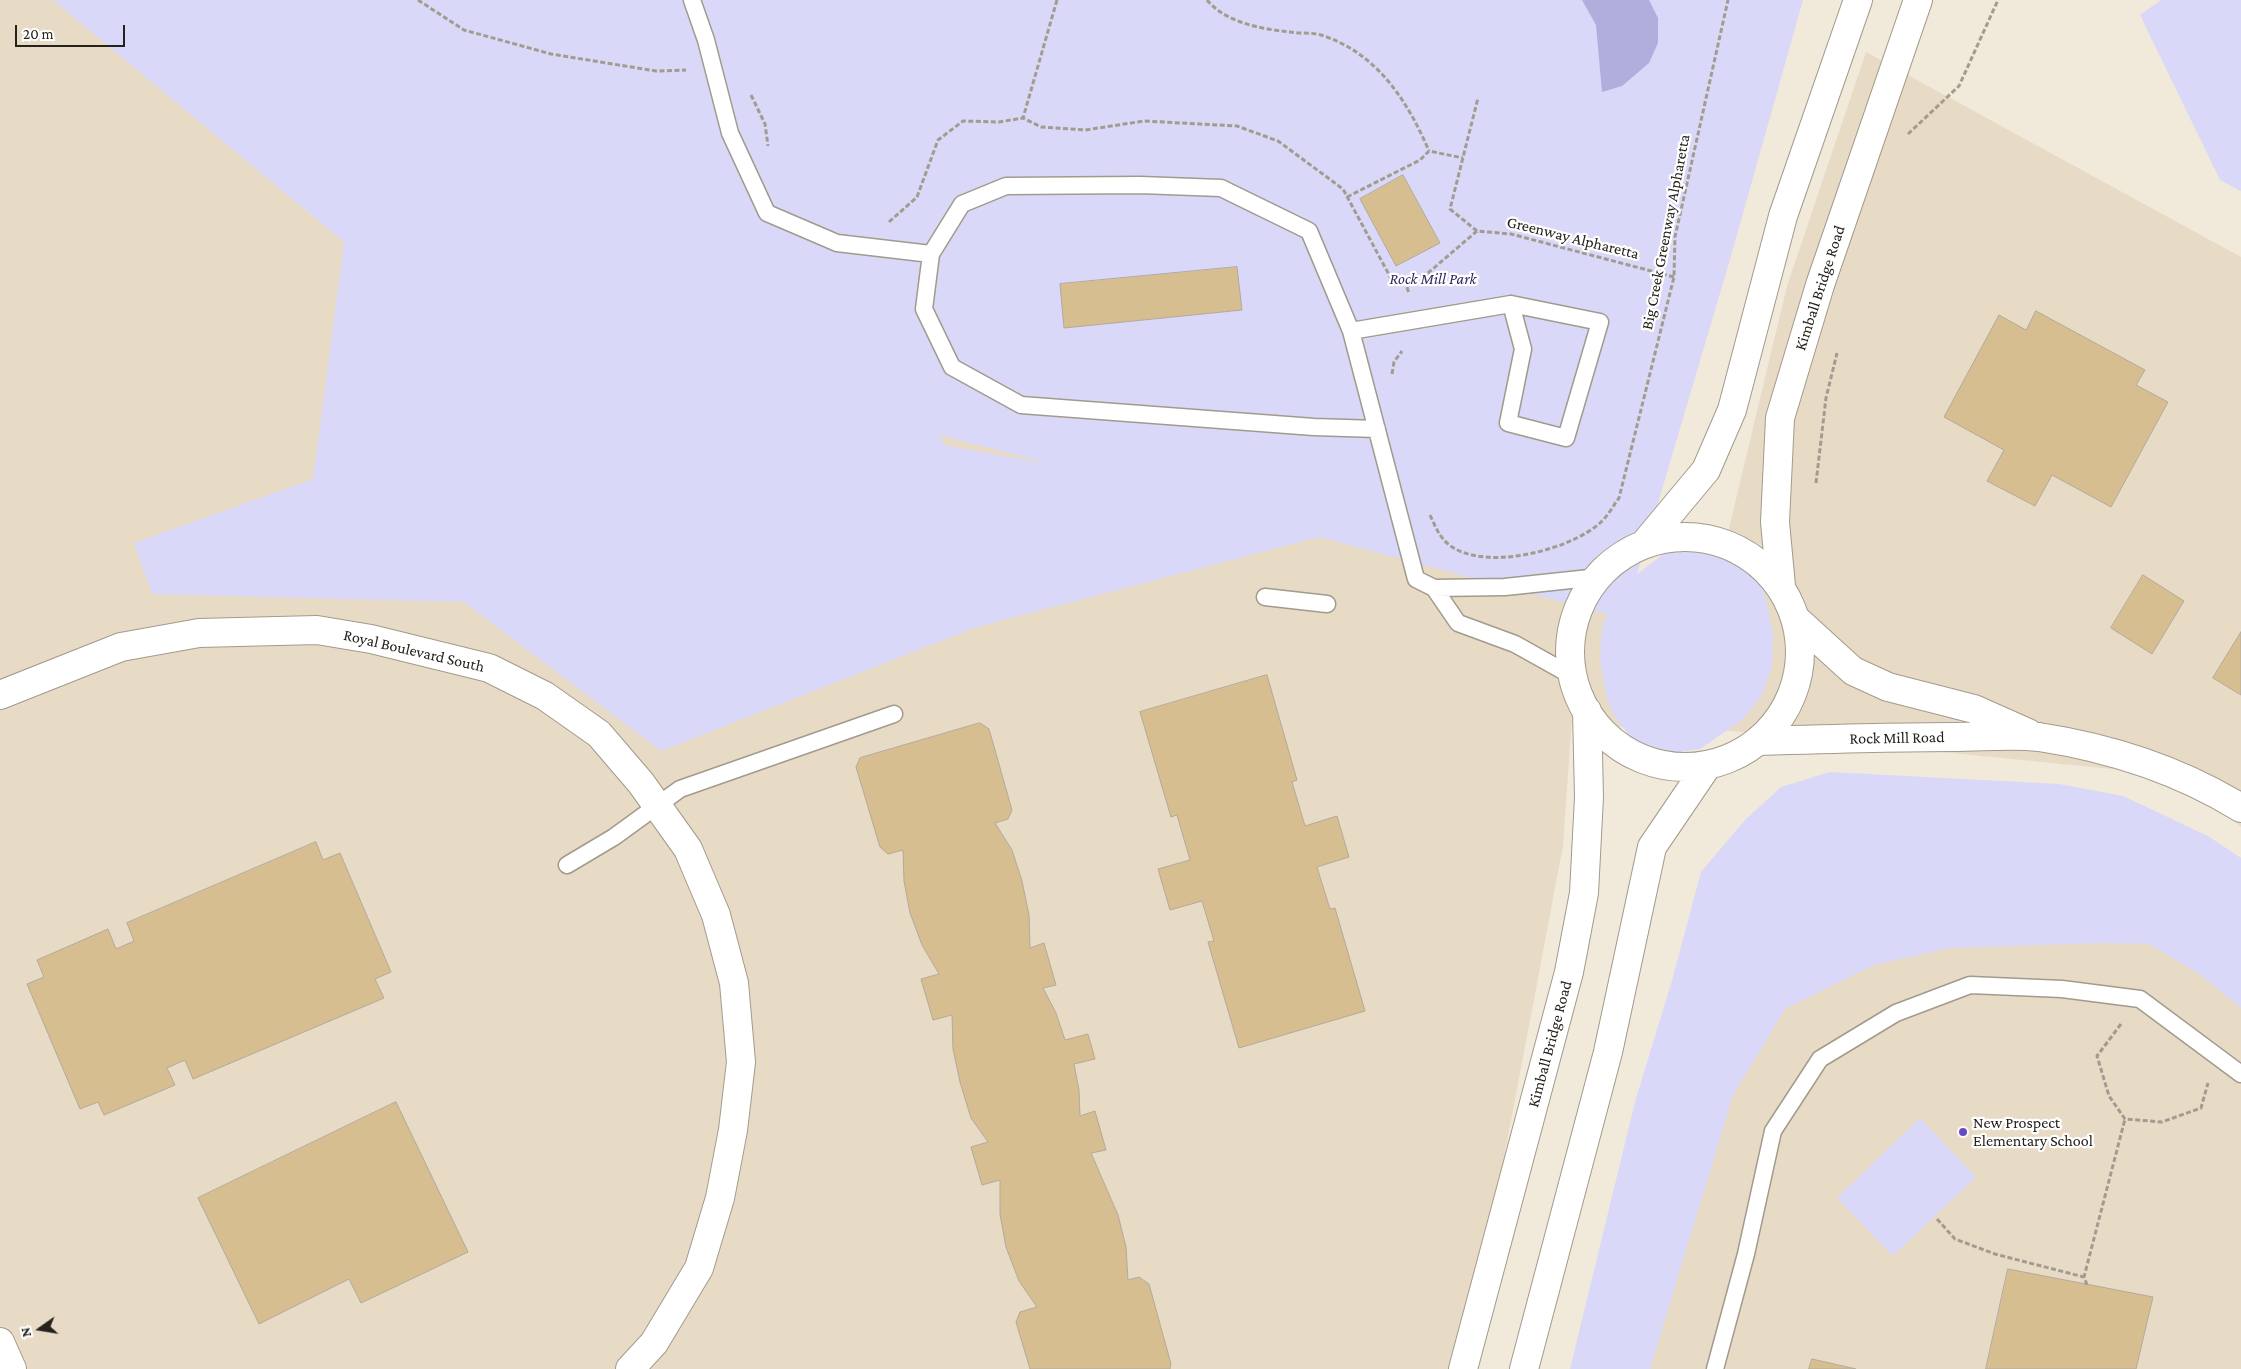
<!DOCTYPE html>
<html>
<head>
<meta charset="utf-8">
<style>
  body { margin:0 }
  #map { position:relative; width:2241px; height:1369px; overflow:hidden; background:#f1e9d9; font-family:"Crimson Pro",serif }
  canvas { display:block }
  .north { position:absolute; left:15px; top:1304px; width:50px; height:50px; -webkit-text-stroke:4px #fff; paint-order:stroke; rotate:257deg; font-size:14px; font-weight:700; line-height:20px; text-align:center; color:#25221c }
  .north::after { content:''; display:block; margin:auto; width:18px; height:22px; background:#25221c; clip-path:polygon(50% 0,100% 100%,50% 72%,0 100%) }
  .scale { position:absolute; left:15px; top:25px; width:110px; height:22px; box-sizing:border-box; border:2px solid #25221c; border-top:0; padding-left:6px; font-size:15px; line-height:18px; white-space:nowrap; color:#25221c; -webkit-text-stroke:4px #fff; paint-order:stroke }
</style>
</head>
<body>
<div id="map">
<canvas width="2241" height="1369"></canvas>
<div class="north">N</div>
<div class="scale">20 m</div>
</div>
<script>
const ctx = document.querySelector('canvas').getContext('2d');
ctx.lineJoin = 'round';
function paint(path, color) { ctx.fillStyle = color; ctx.fill(path, 'evenodd'); }
function trace(path, color, width, dash) { ctx.strokeStyle = color; ctx.lineWidth = width; ctx.lineCap = dash ? 'butt' : 'round'; ctx.setLineDash(dash || []); ctx.stroke(path); }
function label(font, color, halo, rows, align = 'center') {
  ctx.font = font + ' "Crimson Pro",serif'; ctx.lineWidth = 4.5; ctx.setLineDash([]); ctx.textBaseline = 'middle'; ctx.strokeStyle = halo; ctx.fillStyle = color; for (const [text, x, y, turn = 0] of rows) {
    ctx.save(); ctx.translate(x, y); ctx.rotate((+turn || 0) * Math.PI / 180); ctx.textAlign = isNaN(turn) ? turn : align; if (halo) ctx.strokeText(text, 0, 0); ctx.fillText(text, 0, 0); ctx.restore();
  }
}
const built = new Path2D(`
  M0,0H53L344,242L734,360L1705,641L1719,570L1787,286L1866,52L2241,257V827L2182,776L1652,723L1608,728L1574,688L1563,846L1464,1369H0Z
  M1758,842L2241,895V1369H1625Z`);
const green = new Path2D(`
  M53,0H1803L1731,256L1637,574L1669,550L1709,546L1741,556L1762,583L1773,632L1772,666L1761,697L1742,720L1700,749L1672,753L1632,739L1614,716L1606,695L1600,659L1602,628L1607,614L1319,537L977,627L661,751L464,602L152,594L134,543L313,479L344,242ZM940,435L1043,462V463L944,445Z
  M2161,0H2241V191L2220,180L2140,15Z
  M1830,772L2059,784L2123,796L2208,836L2241,858V1008L2201,975L2149,944L2105,943L1950,948L1874,965L1785,1009L1733,1095L1650,1369H1570L1635,1102L1673,977L1701,872L1745,820L1781,787Z
  M1920,1118L1976,1177L1893,1256L1837,1198Z`);
const water = new Path2D(`
  M1582,0H1649L1658,18V43L1649,63L1622,86L1602,92L1596,25Z`);
const building = new Path2D(`
  M1403,175L1440,243L1396,266L1360,199Z
  M1237,267L1242,310L1064,328L1060,284Z
  M2036,311L2145,370L2136,385L2168,402L2111,507L2052,475L2035,506L1987,481L2004,450L1944,417L1999,315L2026,330Z
  M2143,575L2184,601L2152,654L2111,628Z
  M2241,632V695L2213,678Z
  M1267,675L1297,780L1292,782L1305,826L1337,816L1349,857L1317,867L1330,909L1335,908L1365,1011L1239,1048L1208,942L1214,941L1202,901L1170,910L1158,869L1190,860L1177,815L1171,817L1140,712Z
  M980,723L989,729L1012,810L1008,819L995,823L1012,850L1022,881L1029,915L1030,948L1044,943L1056,985L1043,988L1056,1013L1065,1040L1088,1034L1095,1059L1074,1064L1079,1090L1080,1116L1095,1111L1106,1150L1091,1153L1118,1215L1126,1247L1128,1280L1139,1277L1149,1284L1171,1364L1170,1369H1030L1016,1322L1020,1312L1037,1307L1019,1281L1006,1247L1000,1214V1180L982,1185L971,1147L988,1142L971,1118L960,1082L953,1049L952,1015L933,1020L921,979L939,974L922,945L910,913L904,881L903,850L888,854L880,847L856,767L860,758Z
  M316,842L323,860L340,853L391,972L375,979L384,998L193,1079L185,1060L167,1068L175,1085L104,1115L98,1102L80,1109L27,984L44,977L37,960L108,929L116,949L134,941L127,923Z
  M396,1102L468,1252L361,1303L349,1279L259,1324L198,1198Z
  M2008,1269L2153,1297L2136,1369H1986Z
  M1812,1359L1856,1369H1809Z`);
const path = new Path2D(`
  M418,0L464,30L551,54L656,71L686,70
  M1057,0L1023,118L1041,127L1085,130L1144,121L1237,126L1278,141L1343,189L1394,284L1428,273L1477,231L1511,234L1674,277
  M1207,0C1226,23 1262,29 1290,32C1300,34 1311,32 1321,35C1377,53 1407,100 1429,151
  M751,95L765,124L768,146
  M1908,134L1959,86L1998,0
  M1347,197L1420,160L1429,151L1463,158
  M889,222L917,197L938,140L963,121L999,122L1023,118
  M1477,231L1450,209L1478,98
  M1405,280L1409,294
  M1392,374L1394,362L1402,351
  M1816,483L1826,398L1837,353
  M1430,515C1435,526 1439,536 1448,544C1483,573 1570,550 1600,523C1608,516 1613,506 1619,498L1674,277L1675,237L1728,0
  M2121,1024L2097,1056L2109,1096L2125,1119L2162,1122L2201,1108L2208,1083
  M1937,1219L1955,1239L1995,1254L2084,1277
  M2087,1285L2084,1277L2125,1119`);
const service = new Path2D(`
  M692,0L706,40L730,133L767,213L837,243L931,254L962,204L1006,186L1140,185L1221,188L1309,231L1351,331
  M931,254L924,309L952,367L1021,405L1314,427L1377,429
  M1511,304L1523,349L1508,423L1566,438L1600,322L1511,304L1351,331L1416,579L1434,588L1505,587L1599,577
  M1434,588L1458,623L1515,644L1574,677
  M1265,597L1327,604
  M567,865L614,837L680,789L894,714
  M1715,1369L1746,1254L1773,1131L1820,1059L1896,1013L1970,985L2062,989L2140,999L2241,1074`);
const minor = new Path2D(`
  M1797,620L1853,671L1888,687L1974,709L2028,733
  M0,695L121,647L199,633L317,630L371,639L489,668L545,696L599,734L641,783L688,849L716,915L734,983L741,1062L733,1130L720,1198L699,1268L654,1343L630,1369
  M1758,741C1824,739 1890,737 1955,737C1982,737 2012,734 2039,737C2111,748 2179,770 2241,808`);
const tertiary = new Path2D(`
  M1570 652a115 115 0 1 1 230 0a115 115 0 1 1-230 0Z
  M1646,542L1706,470L1732,410L1783,216L1858,0
  M1781,586L1775,522L1780,418L1820,285L1918,0
  M0,1342L12,1369
  M1463,1369L1569,972L1584,893L1589,797L1587,711
  M1524,1369L1608,1052L1652,847L1707,766`);
const markers = [
  [1963,1132,5,"#654bc4"]
];
const streetNames = [
  ["Big Creek Greenway Alpharetta",1666,232,-79],
  ["Greenway Alpharetta",1573,238,14],
  ["Kimball Bridge Road",1820,288,-72],
  ["Royal Boulevard South",414,651,13],
  ["Rock Mill Road",1897,738,-1],
  ["Kimball Bridge Road",1550,1044,-75]
];
const parkNames = [
  ["Rock Mill Park",1433,279]
];
const poiNames = [
  ["New Prospect",1973,1123],
  ["Elementary School",1973,1141]
];
paint(built, '#e8dbc6');
paint(green, '#dad8f8');
paint(water, '#b1aedd');
paint(building, '#d7be91');
trace(building, '#b2aa9c', 1);
trace(service, '#a29a8c', 19);
trace(minor, '#a29a8c', 30);
trace(tertiary, '#a29a8c', 30);
trace(path, '#a29c90', 3, [5, 2.5]);
trace(service, '#fff', 16);
trace(minor, '#fff', 28);
trace(tertiary, '#fff', 28);
for (const [x, y, r, color] of markers) { const dot = new Path2D(); dot.arc(x, y, r, 0, 2 * Math.PI); ctx.fillStyle = color; ctx.fill(dot); trace(dot, '#fff', 2); }
label('16px', '#25221c', '#fff', streetNames);
label('italic 16px', '#31275f', '#fff', parkNames);
label('16px', '#25221c', '#fff', poiNames, 'left');
</script>
</body>
</html>
